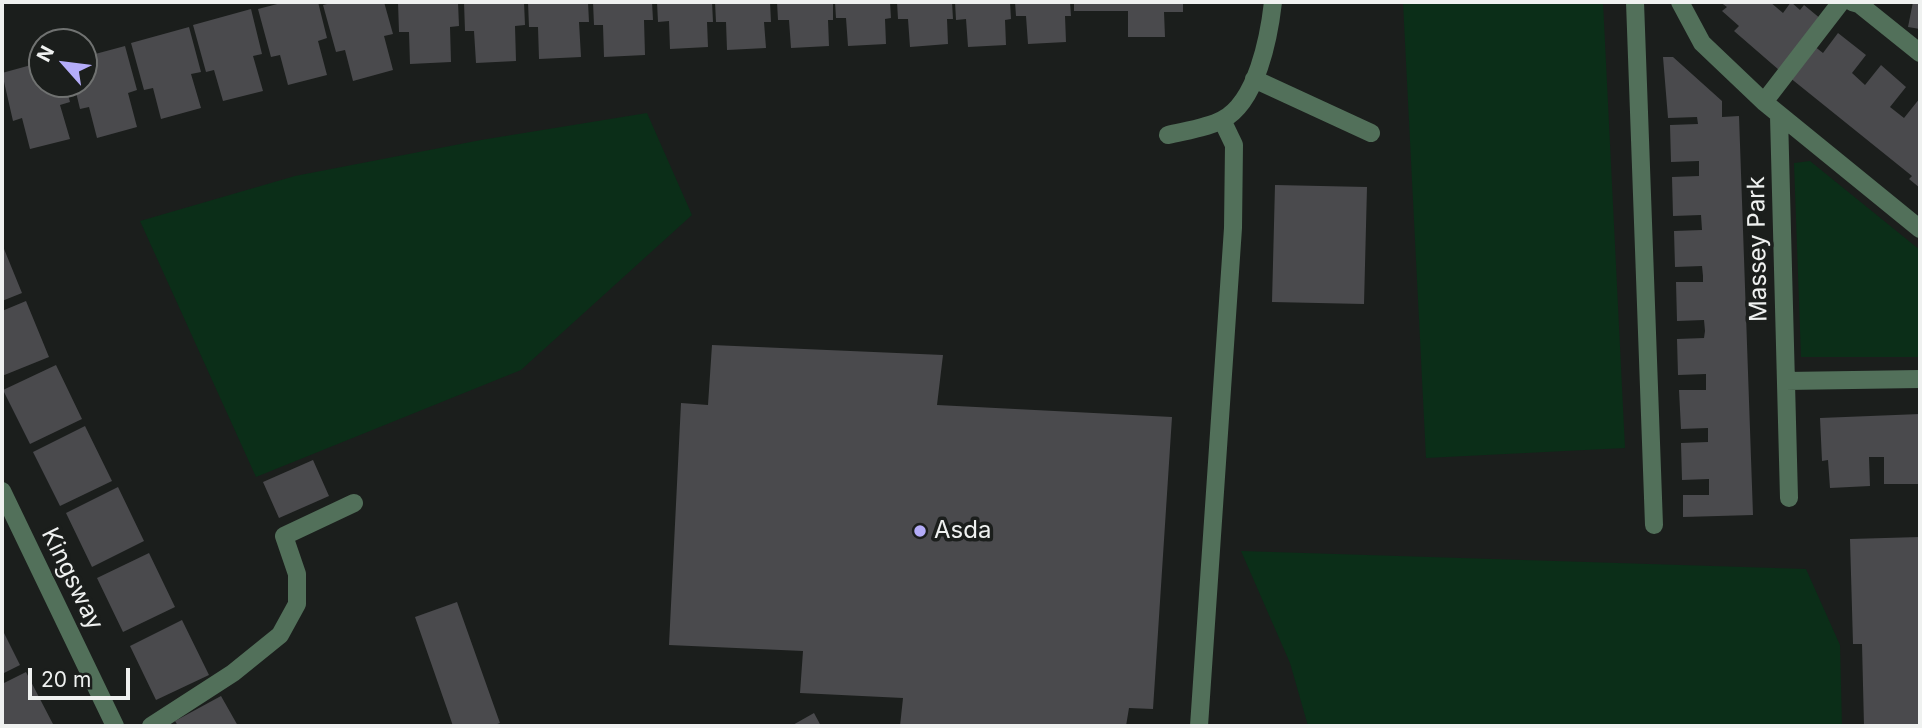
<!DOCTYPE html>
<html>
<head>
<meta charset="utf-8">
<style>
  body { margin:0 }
  #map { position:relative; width:1922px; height:728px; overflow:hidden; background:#1b1e1c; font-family:Inter,sans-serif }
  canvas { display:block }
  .frame { position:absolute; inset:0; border:4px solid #eff1f0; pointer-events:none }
  .north { position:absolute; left:28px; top:28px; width:70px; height:70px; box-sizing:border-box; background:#1b1e1c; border:2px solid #707271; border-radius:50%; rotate:298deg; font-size:19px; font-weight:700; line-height:28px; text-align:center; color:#eff1f0 }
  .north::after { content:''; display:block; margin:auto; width:24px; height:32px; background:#b4acf9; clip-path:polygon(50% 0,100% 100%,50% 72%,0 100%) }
  .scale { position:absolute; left:28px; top:668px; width:102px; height:32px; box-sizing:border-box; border:4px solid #eff1f0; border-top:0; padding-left:9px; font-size:21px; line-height:24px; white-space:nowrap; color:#eff1f0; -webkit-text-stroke:5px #1b1e1c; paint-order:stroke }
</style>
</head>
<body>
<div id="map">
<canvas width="1922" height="728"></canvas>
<div class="frame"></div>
<div class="north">N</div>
<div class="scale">20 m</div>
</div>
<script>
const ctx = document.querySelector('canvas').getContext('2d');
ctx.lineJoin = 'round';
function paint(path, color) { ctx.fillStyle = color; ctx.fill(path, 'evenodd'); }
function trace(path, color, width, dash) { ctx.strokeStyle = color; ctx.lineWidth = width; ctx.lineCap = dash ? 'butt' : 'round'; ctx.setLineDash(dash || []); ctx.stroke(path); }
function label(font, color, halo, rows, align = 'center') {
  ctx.font = font + ' Inter,sans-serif'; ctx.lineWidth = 7; ctx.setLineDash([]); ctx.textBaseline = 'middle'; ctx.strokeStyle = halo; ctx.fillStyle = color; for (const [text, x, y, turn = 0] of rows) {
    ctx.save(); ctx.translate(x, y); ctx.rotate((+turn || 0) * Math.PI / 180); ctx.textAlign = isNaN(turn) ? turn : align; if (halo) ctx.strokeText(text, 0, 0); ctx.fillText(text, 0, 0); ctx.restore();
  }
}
const green = new Path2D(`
  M1403,2H1603L1625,448L1426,458Z
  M647,113L692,215L521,370L256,477L140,221L295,176L481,140Z
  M1810,161L1920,250V357H1801L1794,163Z
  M1241,551L1806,569L1840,645L1842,726H1308L1290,663Z`);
const building = new Path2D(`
  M285,2H318L327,38L318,41L327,75L288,85L280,55L271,57L258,9Z
  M335,2H384L393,34L384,36L393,70L353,81L345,50L336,52L323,5Z
  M398,2H458L459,26L450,27L451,62L410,64L409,32H399Z
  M464,2H524L525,25L515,26L516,61L476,63L474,31H465Z
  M528,2H588L589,22H579L581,57L539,59L538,27H529Z
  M593,2H652L653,20H644L645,55L604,57L603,25H594Z
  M657,2H712L713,22H707L708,47L670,49L669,21L658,22Z
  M715,2H770L771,22H764L766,48L727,50L726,22H716Z
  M777,2H833V20H828L829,46L791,48L789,20H778Z
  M835,2H890L891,18L885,19L886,44L848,46L846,18H836Z
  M897,2H952L953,19H947L948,44L910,47L908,19H898Z
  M955,2H1010L1011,19L1005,20L1006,45L968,47L966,19L956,20Z
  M1015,2H1070L1071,16H1065L1066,42L1028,44L1026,16H1016Z
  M1074,2H1183V12H1164L1165,37H1128V11H1074Z
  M1720,2H1770L1783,13L1791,2L1800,10L1804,5L1821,19L1779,70L1734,31L1739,26L1722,11L1727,7Z
  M1913,2H1920V29L1908,27Z
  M251,9L262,54L253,56L263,91L223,101L214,70L206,72L193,25Z
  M189,27L201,72L191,74L201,108L161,119L153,88L144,90L131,43Z
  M1838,33L1866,55L1852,73L1865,85L1881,65L1906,87L1890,107L1904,118L1920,98V188L1909,179L1912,176L1789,77L1814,46L1823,53Z
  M125,46L137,90L128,93L137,127L97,138L89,107L80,109L74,84H84V57Z
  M1663,57H1673L1722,101V117L1739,116L1753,515L1683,517V495H1709V479L1682,480L1681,443L1708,442V428L1681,429L1679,390H1706V374L1678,375L1677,339L1704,338L1705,331L1704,320L1677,321L1676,282H1703V276L1702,266L1675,267L1674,231L1702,230L1701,215L1673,216L1672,177L1699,176V161L1671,162L1670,125L1698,124L1697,117L1668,118Z
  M42,62V84H65L70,102L60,105L70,139L30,149L22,118L13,121L2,73Z
  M1275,185L1367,187L1364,304L1272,302Z
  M2,244L22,293L2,301Z
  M26,301L49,357L2,376V311Z
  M712,345L943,355L937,405L1172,417L1153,709L1129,708L1126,726H900L903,698L800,693L803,651L669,645L681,403L708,405Z
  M56,365L82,419L30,444L3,390Z
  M1920,414V484H1884V457H1869L1870,486L1830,488L1828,460L1822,461L1820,418Z
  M85,426L112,481L60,506L33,452Z
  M313,460L329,496L279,518L263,482Z
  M118,487L144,541L92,567L66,513Z
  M1920,537V726H1864L1862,644H1853L1850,539Z
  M149,553L175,607L123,632L97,578Z
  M457,602L500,723L492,726H453L415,617Z
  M182,620L209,675L156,700L130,646Z
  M2,629L20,665L2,674Z
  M26,672L41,701L54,726H2V684Z
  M221,696L238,726H178L175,721Z
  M814,713L821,726H791Z`);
const minor = new Path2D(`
  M1635,2L1654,525
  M1680,2L1702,43L1764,102L1920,229
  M1852,2L1859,4L1920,53
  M1254,79L1371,133
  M1764,102L1841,2
  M1779,116L1789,498
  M1168,135C1184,131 1207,128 1222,120C1257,102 1269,37 1273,2
  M1786,381L1920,379
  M2,491L115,726
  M151,726L233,673L280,635L297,604V574L284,536L354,503
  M1199,726L1233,228L1234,145L1222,120`);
const markers = [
  [920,531,7,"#b4acf9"]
];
const streetNames = [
  ["Massey Park",1758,249,-91],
  ["Kingsway",72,579,64]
];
const poiNames = [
  ["Asda",934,531]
];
paint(green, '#0b2e18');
paint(building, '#4a4a4d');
trace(minor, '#52705a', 18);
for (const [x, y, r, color] of markers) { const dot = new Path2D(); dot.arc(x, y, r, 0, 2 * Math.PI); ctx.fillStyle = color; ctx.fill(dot); trace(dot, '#1b1e1c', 2.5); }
label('24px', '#eff1f0', '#1b1e1c', streetNames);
label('24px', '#eff1f0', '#1b1e1c', poiNames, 'left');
</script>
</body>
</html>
